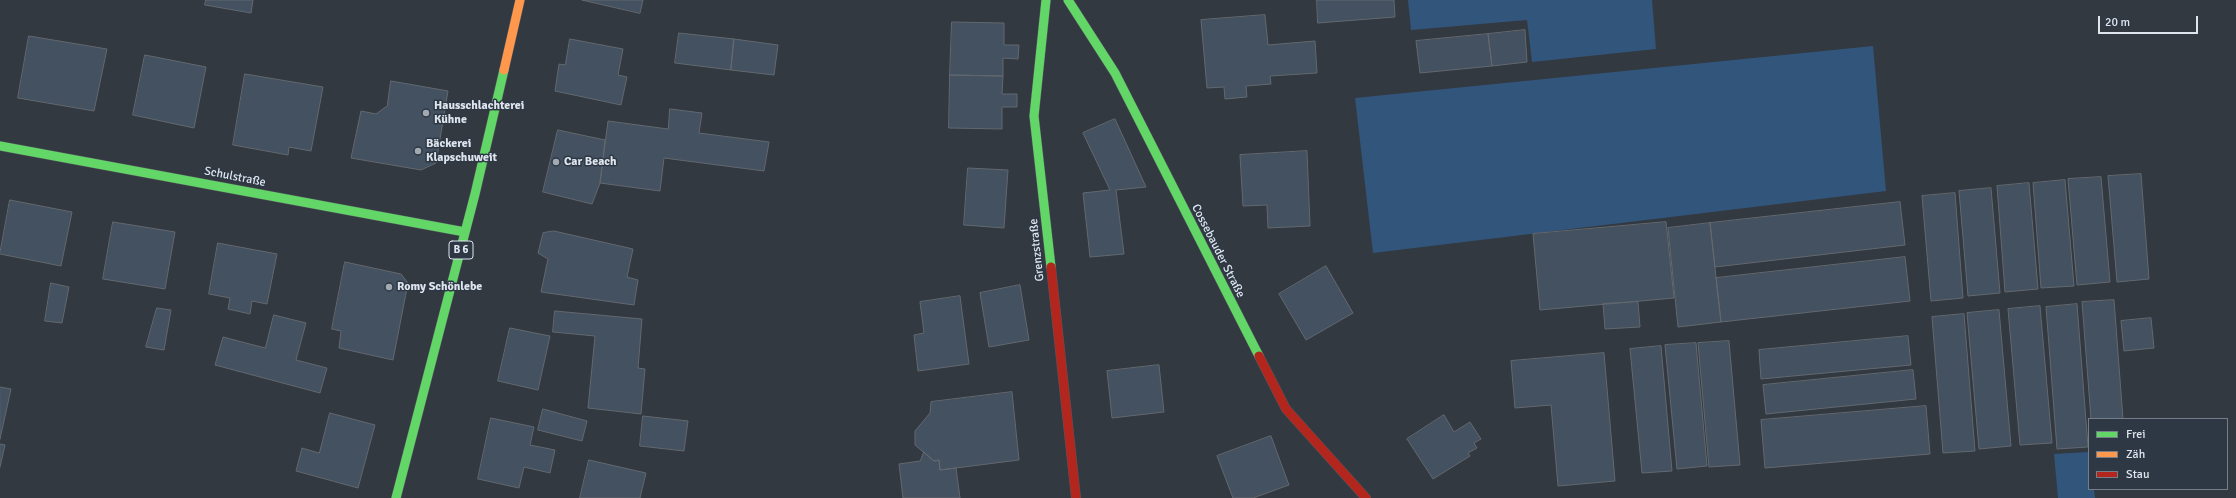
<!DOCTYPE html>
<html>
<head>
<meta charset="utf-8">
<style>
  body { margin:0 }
  #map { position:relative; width:2236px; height:498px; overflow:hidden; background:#333940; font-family:Signika,sans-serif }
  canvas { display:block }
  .legend { position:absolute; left:2088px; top:418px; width:140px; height:72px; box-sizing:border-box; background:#2e3845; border:1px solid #747d88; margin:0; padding:5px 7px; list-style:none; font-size:12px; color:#dee5ed }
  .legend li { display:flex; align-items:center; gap:8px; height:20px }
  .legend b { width:20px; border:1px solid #747d88 }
  .scale { position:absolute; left:2098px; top:16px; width:100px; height:18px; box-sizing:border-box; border:2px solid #dee5ed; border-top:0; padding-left:5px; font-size:12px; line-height:14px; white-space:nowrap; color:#dee5ed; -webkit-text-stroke:3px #2e3845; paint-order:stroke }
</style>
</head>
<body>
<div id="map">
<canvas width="2236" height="498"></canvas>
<ul class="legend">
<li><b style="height:5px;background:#63d668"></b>Frei</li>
<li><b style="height:5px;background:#ff974d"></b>Zäh</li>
<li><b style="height:5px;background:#b3261e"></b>Stau</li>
</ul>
<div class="scale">20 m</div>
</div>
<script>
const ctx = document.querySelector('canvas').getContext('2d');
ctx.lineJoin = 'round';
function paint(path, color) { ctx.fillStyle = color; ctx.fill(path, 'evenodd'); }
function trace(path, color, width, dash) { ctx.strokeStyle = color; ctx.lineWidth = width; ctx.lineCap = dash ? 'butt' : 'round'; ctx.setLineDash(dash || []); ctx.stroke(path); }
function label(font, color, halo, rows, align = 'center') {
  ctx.font = font + ' Signika,sans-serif'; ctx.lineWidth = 3; ctx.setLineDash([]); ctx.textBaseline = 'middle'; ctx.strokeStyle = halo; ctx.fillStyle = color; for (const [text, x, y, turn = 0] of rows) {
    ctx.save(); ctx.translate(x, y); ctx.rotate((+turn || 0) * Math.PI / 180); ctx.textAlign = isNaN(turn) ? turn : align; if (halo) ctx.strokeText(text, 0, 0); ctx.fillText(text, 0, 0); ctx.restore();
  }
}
const green = new Path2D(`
  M1408,0H1652L1656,49L1532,62L1527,20L1411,30Z
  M1873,46L1886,191L1373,253L1355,98Z
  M2089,452V489H2094L2095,498H2058L2054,454Z`);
const building = new Path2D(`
  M206,0H253L251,13L205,5Z
  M582,0H643L640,13Z
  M1317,0H1394L1395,17L1318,23Z
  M1265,15L1268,45L1315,41L1317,73L1270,76L1271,84L1246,86L1247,97L1225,99L1224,87L1207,88L1201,20Z
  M952,22L1004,23V45H1019L1018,59L1003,58V76L950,75Z
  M1525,30L1527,62L1492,66L1488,34Z
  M679,33L734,39L731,70L675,63Z
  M1488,34L1492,66L1420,73L1416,41Z
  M29,36L107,49L94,111L18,98Z
  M570,39L623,49L618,75L627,77L621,105L555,91L559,64L565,65Z
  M734,39L778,45L774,75L731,70Z
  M145,55L206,67L194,128L133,115Z
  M245,74L323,87L311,151L289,147L288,155L233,145Z
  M950,75L1003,76L1002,94H1017V107H1002V129L949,128Z
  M391,81L448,91L436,163L421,170L351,158L361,111L376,114L387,106Z
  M670,109L702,113L699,133L769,142L764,171L664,158L660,191L600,183L608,121L668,129Z
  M1115,119L1146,187L1116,190L1124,254L1090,257L1083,193L1110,190L1083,133Z
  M558,130L605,140L600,183L592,204L543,192Z
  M1307,151L1310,226L1268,228L1267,205L1243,206L1240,155Z
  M968,168L1008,170L1004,228L964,225Z
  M2141,174L2149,279L2117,282L2108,176Z
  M2101,177L2110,282L2077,285L2068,179Z
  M2065,180L2074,286L2041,288L2033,183Z
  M2029,183L2038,289L2005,292L1997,186Z
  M1991,188L2000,293L1968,296L1959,191Z
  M1955,193L1963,298L1931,301L1922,196Z
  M10,200L72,212L61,266L0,254Z
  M1900,202L1905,245L1715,267L1710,223Z
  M113,222L175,232L165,289L103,279Z
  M1666,222L1674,298L1540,310L1533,234Z
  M1710,223L1721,322L1678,327L1668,228Z
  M554,231L633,249L627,277L638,280L634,305L541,292L548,259L538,253L543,233Z
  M218,243L277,254L267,304L252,301L250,314L228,309L230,298L209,294Z
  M1905,257L1910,301L1721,322L1716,278Z
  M345,262L401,274L408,283L393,360L339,348L341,331L332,329Z
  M1326,266L1353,313L1306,340L1279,294Z
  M51,283L69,287L62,323L45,321Z
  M1020,285L1029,340L989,347L980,293Z
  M960,296L969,364L918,371L914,335L924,333L920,302Z
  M2114,300L2123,419H2091L2082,302Z
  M1638,302L1640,327L1605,329L1603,304Z
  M2077,304L2088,447L2057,449L2046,307Z
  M2040,306L2052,443L2020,445L2008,309Z
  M157,308L171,310L164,350L146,347Z
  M1999,310L2011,446L1979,449L1967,313Z
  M555,311L642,319L638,368L645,369L641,414L588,408L595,336L553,332Z
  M1964,314L1975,451L1943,453L1932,317Z
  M274,315L306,323L296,360L327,368L320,393L215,365L223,337L265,348Z
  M2151,318L2154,348L2124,351L2121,321Z
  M510,328L550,336L538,390L498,381Z
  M1908,336L1911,365L1761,379L1759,350Z
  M1729,341L1740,465L1709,467L1698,343Z
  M1696,343L1707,466L1677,469L1665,345Z
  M1661,346L1672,471L1642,473L1630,349Z
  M1604,353L1615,481L1558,486L1551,405L1515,408L1511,361Z
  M1159,365L1164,412L1112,418L1107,371Z
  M1913,370L1916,399L1766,414L1763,385Z
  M0,387L11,389L0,439Z
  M1012,392L1019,460L940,470L939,460L934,461L915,445V431L930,413L931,402Z
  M1926,406L1930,454L1765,468L1761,420Z
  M543,409L587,421L582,441L538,430Z
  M330,413L375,425L358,488L296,471L302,448L319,453Z
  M1444,415L1454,432L1470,422L1481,439L1474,443L1477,448L1468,453L1470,456L1433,479L1407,439Z
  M643,416L688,421L684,451L640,446Z
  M491,418L534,427L530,445L555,450L550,473L524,467L519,488L478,479Z
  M1271,436L1289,485L1253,498H1233L1217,456Z
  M0,444L5,445L0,467Z
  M924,452L934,461L939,460L940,470L956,468L960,498H903L899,464L920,461Z
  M589,460L646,473L640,498H580Z`);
const fast = new Path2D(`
  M1046,0L1034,116L1051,267
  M1068,0L1115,73L1259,356
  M0,146L465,232
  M396,498L475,194L504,70`);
const slow = new Path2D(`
  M504,70L520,0`);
const jam = new Path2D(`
  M1051,267L1076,498
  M1259,356L1286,409L1366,498`);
const markers = [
  [426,113,4,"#a2a9b0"],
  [418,151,4,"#a2a9b0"],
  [556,162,4,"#a2a9b0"],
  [389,287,4,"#a2a9b0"]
];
const shields = [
  [461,250,24]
];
const shieldNames = [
  ["B 6",461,250]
];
const poiNames = [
  ["Hausschlachterei",434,106],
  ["Kühne",434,120],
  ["Bäckerei",426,144],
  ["Klapschuweit",426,158],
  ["Car Beach",564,162],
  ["Romy Schönlebe",397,287]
];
const streetNames = [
  ["Schulstraße",235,177,11],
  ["Grenzstraße",1037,250,-96],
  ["Cossebauder Straße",1218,251,63]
];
paint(green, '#32557b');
paint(building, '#435161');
trace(building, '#63686e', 1);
trace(fast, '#53585e', 10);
trace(slow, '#53585e', 10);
trace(jam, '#53585e', 10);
trace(fast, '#63d668', 9);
trace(slow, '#ff974d', 9);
trace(jam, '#b3261e', 9);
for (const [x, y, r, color] of markers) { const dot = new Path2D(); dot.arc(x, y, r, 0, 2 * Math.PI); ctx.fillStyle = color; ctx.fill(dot); trace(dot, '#2e3845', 1.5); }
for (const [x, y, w] of shields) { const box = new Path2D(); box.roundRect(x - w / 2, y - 9, w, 18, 3); ctx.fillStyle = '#2e3845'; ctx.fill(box); trace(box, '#dee5ed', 1); }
label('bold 11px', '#dee5ed', null, shieldNames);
label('bold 12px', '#dee5ed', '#2e3845', poiNames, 'left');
label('12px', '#dee5ed', '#2e3845', streetNames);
</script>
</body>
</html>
